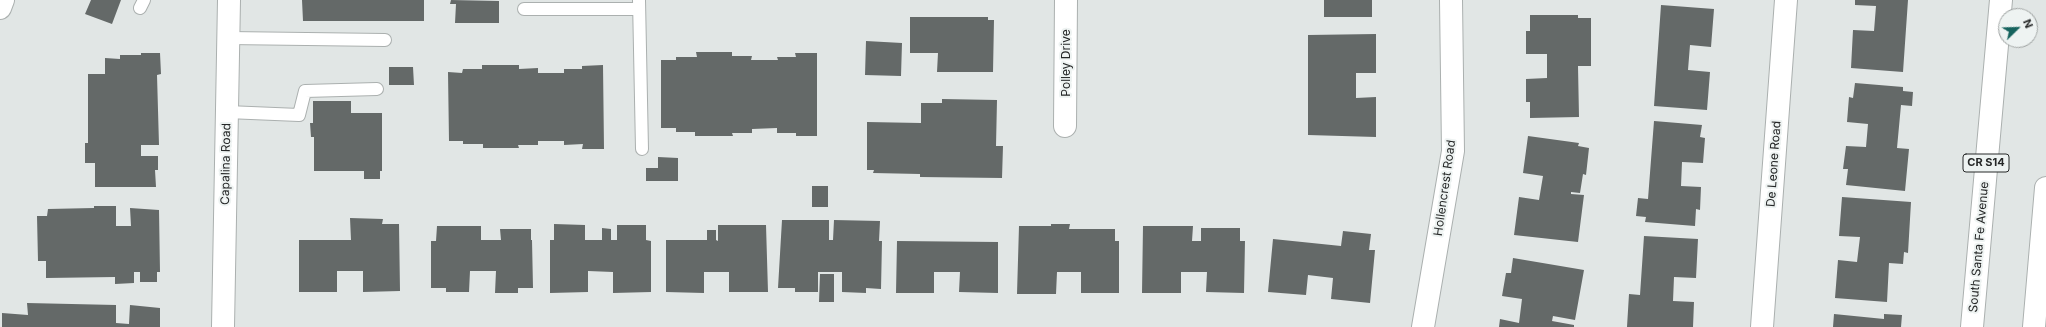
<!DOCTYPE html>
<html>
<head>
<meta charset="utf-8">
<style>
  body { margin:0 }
  #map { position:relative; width:2046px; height:327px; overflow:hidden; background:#e1e6e5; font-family:Inter,sans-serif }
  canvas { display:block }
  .north { position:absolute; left:1998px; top:8px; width:40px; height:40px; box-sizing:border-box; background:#eef3f2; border:1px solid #9ea2a1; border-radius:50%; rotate:67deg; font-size:11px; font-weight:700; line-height:16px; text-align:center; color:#262828 }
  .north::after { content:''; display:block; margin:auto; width:14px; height:18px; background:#16635e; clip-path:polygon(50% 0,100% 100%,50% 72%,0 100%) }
</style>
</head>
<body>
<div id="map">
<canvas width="2046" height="327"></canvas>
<div class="north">N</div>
</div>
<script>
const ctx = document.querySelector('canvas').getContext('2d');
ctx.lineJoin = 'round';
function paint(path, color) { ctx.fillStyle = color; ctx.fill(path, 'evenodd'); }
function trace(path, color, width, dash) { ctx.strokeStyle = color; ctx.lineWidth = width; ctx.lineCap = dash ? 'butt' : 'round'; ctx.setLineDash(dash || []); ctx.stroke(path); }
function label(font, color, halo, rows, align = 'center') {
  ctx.font = font + ' Inter,sans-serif'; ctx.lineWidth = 4; ctx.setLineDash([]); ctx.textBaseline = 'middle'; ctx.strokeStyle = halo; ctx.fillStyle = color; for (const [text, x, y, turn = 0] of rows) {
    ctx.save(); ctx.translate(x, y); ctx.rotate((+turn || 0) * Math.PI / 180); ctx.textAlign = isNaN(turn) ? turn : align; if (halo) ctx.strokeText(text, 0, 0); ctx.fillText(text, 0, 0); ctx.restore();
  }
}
const building = new Path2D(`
  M91,0H121L112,24L85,14Z
  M302,0H424V21H303Z
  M451,0L499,1V23H455L456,4H450Z
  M1324,0H1372V17H1324Z
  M1855,0H1908L1903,72L1851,68L1853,30L1874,31L1876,6L1855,5Z
  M1661,5L1714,9L1711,47L1690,45L1688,70L1710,72L1707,110L1654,106Z
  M1530,15H1578V18H1591V66H1578L1579,117L1530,118V102H1526V79L1547,78V54H1526V31H1530Z
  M910,17H988V20H994L993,72H937L938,53H910Z
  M1376,34V73H1356V98L1376,97V137L1308,135V35Z
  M866,41L902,43L901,76L865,75Z
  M696,52H732V56H752L751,60H778L777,57H796L795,53H817V136H796V133H777V128L752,129V133H732L733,136H695V132H676V128H661V60H676V57H697Z
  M141,53H160L161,74L157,75L159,145H141V156H158V170H155L156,187H95V163H85V143H88V74H105V58L120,59V55H141Z
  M482,65H519V69L538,68V73H564V69H582V66L603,65L604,149H582L583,144L564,145V141H538V145H518L519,148H483V144H463V141H449L448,72L462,73L463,69H482Z
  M389,67H413L414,85H389Z
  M1855,83L1903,87V91L1913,92L1912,106L1901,105L1897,148L1909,149L1905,191L1846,185L1848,169H1843L1846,146L1866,147L1868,124L1847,122L1849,97L1853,98Z
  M942,99L997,100L996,146H1003L1002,178L920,177V174L873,173L874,170H867V122L921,123V103H942Z
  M313,101H351V113H382V171H380V179H364V171H314V137H311L310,123H313Z
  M1654,121L1702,125L1700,137L1705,138L1703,163L1682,162L1681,186L1701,187L1700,210L1696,209L1695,226L1645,222L1646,217L1636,216L1638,198L1648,199Z
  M1528,136L1579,143L1578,146L1589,148L1586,175L1583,174L1580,193L1571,192V194L1584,195L1578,242L1514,235L1519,197L1539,200L1543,176L1523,173Z
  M658,157L678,158V181H646V168H658Z
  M812,186H828V207H812Z
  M1842,197L1911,202L1908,253L1904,252L1903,264L1889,263L1887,302L1835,298L1838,260L1857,262L1860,237L1839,236Z
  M94,206H116V226H131L130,208L159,210L160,272H157V282H140V272H134V283L115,284V277L46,278V261H38L37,216H47L48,209L94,208Z
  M350,218L383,219L382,224H399L400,291L363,292V271H337V292H299V240H351Z
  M782,220H829V240H833L834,220L880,221L879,241H882L881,289L866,288V293L842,292V272H818V292H795V288H778Z
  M554,224L585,225V240H602V228L611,229V240H617V225H646V240L651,241V292L613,293V272L588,271V292L550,293V240H554Z
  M1051,224H1070L1069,229H1115V241H1119V293H1081V272H1057L1056,294H1017L1019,226H1051Z
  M718,225H766L768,292H729V272H704V293L666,292V240H707V230H716V240L718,241Z
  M437,226H481V240H501L500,229H531V240H532L533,288H518V293H495L496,271H470L469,292H446V288H431V241H436Z
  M1143,226H1193L1192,241H1201V228H1240V241H1245L1244,293L1206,292L1207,272H1181V293H1142Z
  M1343,231L1371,234L1369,250H1375L1370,303L1331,299L1333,278L1308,275L1306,295L1268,292L1273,239L1341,246Z
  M1644,236L1698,239L1696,278L1674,277L1673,301L1694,302L1693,327H1627L1629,294L1640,295Z
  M897,241L998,242V293L959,292L960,272H934V293H896Z
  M1513,258L1584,270L1575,320L1553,316L1552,321L1574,325V327H1499L1500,319L1519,323L1522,299L1502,296L1506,273H1511Z
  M820,274H834V302H819Z
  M27,303L116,305V323L129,324L130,305L160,308V327H2V313L28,315Z
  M1834,314L1884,319V314L1902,315L1901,327H1833Z`);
const lane = new Path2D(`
  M639,0L642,149
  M140,8L144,0
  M524,9H639
  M228,38L385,40
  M227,112L299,115L305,91L377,89`);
const street = new Path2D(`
  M1065,126L1066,0
  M1423,327L1453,151L1451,0
  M1762,327L1786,0`);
const secondary = new Path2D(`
  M223,327L229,0`);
const primary = new Path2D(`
  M1972,327L2001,0
  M2034,327L2046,188`);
const highway = new Path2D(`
  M0,8L3,0`);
const shields = [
  [1986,163,46]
];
const shieldNames = [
  ["CR S14",1986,163]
];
const streetNames = [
  ["Polley Drive",1066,63,-90],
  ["Capalina Road",226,164,-89],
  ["De Leone Road",1774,164,-86],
  ["Hollencrest Road",1445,188,-82],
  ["South Santa Fe Avenue",1979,247,-85]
];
paint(building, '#646968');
trace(lane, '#abb0af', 14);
trace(street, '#abb0af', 24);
trace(secondary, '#abb0af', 24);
trace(primary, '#abb0af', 24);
trace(highway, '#abb0af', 24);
trace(lane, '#fff', 12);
trace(street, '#fff', 22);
trace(secondary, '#fff', 22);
trace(primary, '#fff', 22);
trace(highway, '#fff', 22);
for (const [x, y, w] of shields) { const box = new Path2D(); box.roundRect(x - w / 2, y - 9, w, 18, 3); ctx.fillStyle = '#eef3f2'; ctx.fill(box); trace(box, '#262828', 1); }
label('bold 11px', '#262828', null, shieldNames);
label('12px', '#262828', '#eef3f2', streetNames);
</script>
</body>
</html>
